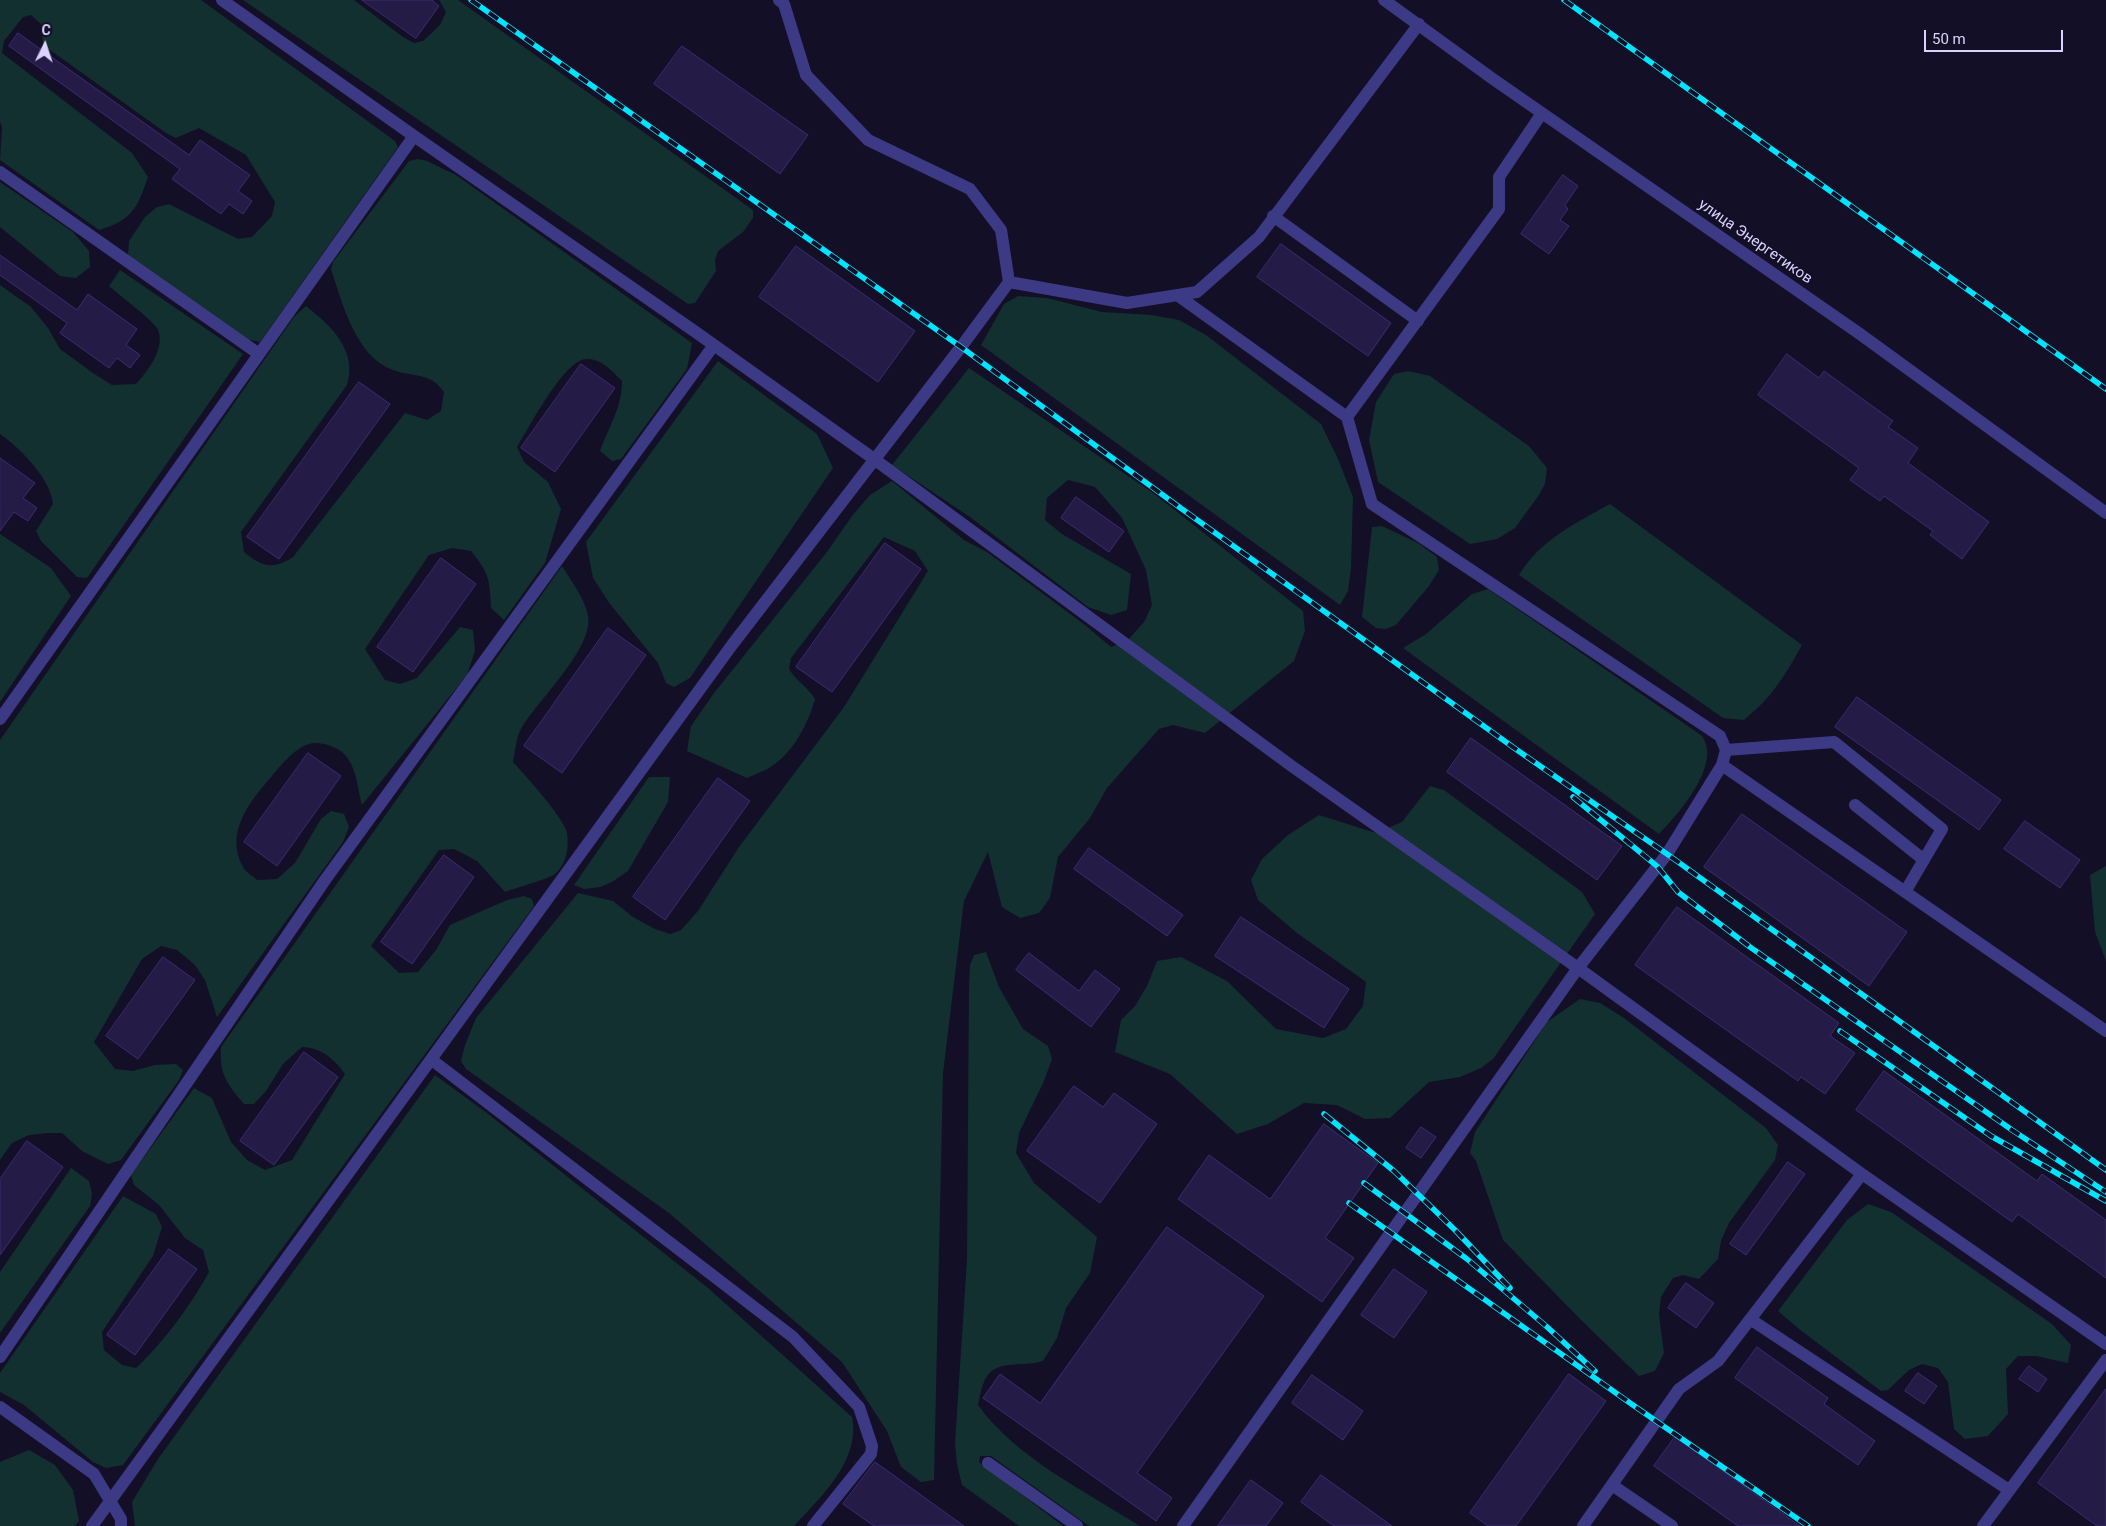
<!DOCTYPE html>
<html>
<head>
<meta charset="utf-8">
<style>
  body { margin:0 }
  #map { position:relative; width:2106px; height:1526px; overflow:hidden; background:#130f26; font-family:Roboto,sans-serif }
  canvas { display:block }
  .north { position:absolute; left:20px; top:20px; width:50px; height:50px; -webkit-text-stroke:4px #130f26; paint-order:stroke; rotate:4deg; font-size:14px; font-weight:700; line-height:20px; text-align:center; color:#d9d4ff }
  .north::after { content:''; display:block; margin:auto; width:18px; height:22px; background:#d9d4ff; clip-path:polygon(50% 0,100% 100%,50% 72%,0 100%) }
  .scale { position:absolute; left:1924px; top:30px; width:139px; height:22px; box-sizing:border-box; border:2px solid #d9d4ff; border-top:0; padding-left:6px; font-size:15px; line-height:18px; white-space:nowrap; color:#d9d4ff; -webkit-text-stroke:4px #130f26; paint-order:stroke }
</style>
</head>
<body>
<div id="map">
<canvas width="2106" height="1526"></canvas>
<div class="north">С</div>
<div class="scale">50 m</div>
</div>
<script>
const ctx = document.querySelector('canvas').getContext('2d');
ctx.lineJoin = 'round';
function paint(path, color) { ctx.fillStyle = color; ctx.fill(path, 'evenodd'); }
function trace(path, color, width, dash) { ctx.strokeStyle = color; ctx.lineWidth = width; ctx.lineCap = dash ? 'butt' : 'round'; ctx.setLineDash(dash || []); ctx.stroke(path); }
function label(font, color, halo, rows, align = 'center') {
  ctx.font = font + ' Roboto,sans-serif'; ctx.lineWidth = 4; ctx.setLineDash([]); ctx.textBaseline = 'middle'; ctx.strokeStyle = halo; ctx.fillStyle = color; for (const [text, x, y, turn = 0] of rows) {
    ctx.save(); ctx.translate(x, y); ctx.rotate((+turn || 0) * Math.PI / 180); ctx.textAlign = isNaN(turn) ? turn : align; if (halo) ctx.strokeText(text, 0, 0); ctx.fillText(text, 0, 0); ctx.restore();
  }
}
const green = new Path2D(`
  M0,0H201L395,141L398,147L260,342L246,339L128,256L129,241L145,217L157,207L169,204L238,239L252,237L272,216L275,202L246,155L199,128L176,138L166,133L43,45L41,24L31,15L23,17L4,41L2,53L132,153L148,177C137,209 132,220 99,230L0,160L2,127L0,122Z
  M243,0H354L403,37L414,43L423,41L440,25L446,12L439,0H458L753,210V218L743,232L718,251L715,260L716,271L695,303L688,304Z
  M418,159L427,161L456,175L692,343L687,369L621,459L612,461L600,451C609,426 622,408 622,381C612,371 602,359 587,359C565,358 529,428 517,447L524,462L548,482L561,509L545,563L504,620L491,608C490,580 489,573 471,551L452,548L429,555L365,649L385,680L400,684L417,678L460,627L473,630L475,651L467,675L362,805C357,787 357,765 342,752C334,746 319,741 309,744C295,748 281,765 272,776C250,801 224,833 243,867C245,872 253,876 257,880L277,879L295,863L321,819L331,811L344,814L349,827L343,842L217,1017L205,980L195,965L177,950L161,946L142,959L94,1042L115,1069L133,1071L155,1065L176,1064L183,1070L179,1080L121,1160L108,1164L82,1151L62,1133H48L29,1135L12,1143L0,1160V740L294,317L306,306C330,325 358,350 347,385L241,532L244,552C262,567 273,570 293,557L405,413L427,420L441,411L444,392C429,371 414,378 393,370C356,357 342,303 331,269L333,262L409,161Z
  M0,182L73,232L89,251L90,267L76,278L60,276L0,227Z
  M120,270L243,354L87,578L77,577L41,541L36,531L53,504C51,479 20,448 0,434V285L31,307L48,328L60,349L93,373L112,385L136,384C148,371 167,346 157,328C151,319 118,294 109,286Z
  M1018,296L1047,298L1102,312L1152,315L1179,320L1206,335L1321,424L1338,459L1353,497L1351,568L1348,591L1340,605L981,345L1004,304Z
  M718,361L817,434L833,468L690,678L674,687L666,683L658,663L610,604L593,578L586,542Z
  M969,368L1153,493L1303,611L1305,631L1294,661L1205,733L1173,725L1159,729L1107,788L1090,818L1058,857L1050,898L1039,913L1020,918L1002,907L988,852L964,901L943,1073L934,1480L921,1482L901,1467L887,1431L842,1362L669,1213L466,1069L461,1061L465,1045L476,1018L578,893L613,901L633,917L655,929L670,934L681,930L698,911L739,847L844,707L928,571L915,551L884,537L791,658L789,669C796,681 808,687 815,699C809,722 793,753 772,766C765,771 755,774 747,778L687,751L691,726L714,693L827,552L852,516L870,495L892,481L964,540L987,552L1085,625L1111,647L1127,641L1144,622L1152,605L1146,570L1122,518L1095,487L1068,480L1047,498L1045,520L1062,534L1131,574L1127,610L1111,615L1088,607L970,517L892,465Z
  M1408,371L1430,376L1529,446L1547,468L1545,484L1539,495L1515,528L1497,539L1470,544L1378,482L1369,440L1376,402L1394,374Z
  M1610,504L1802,645C1784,677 1773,696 1744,720L1723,718L1519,575C1540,540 1576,523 1610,504Z
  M1382,526L1418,543L1437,557L1439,570L1429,586L1396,625L1386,629L1376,628L1362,617L1372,527Z
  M0,534L51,568L71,596L0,702Z
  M562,566C571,581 585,598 588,616C594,648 537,701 521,729C516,738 515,752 513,762C525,775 564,818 567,833C569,847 567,863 556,873C550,879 515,888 505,892L477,861L454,849L439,850L371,946L399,973L418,972L436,950L450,925L507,900L524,896L532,899L534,906L123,1465L106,1468L93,1462L24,1405L0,1392V1373L123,1196L156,1214L162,1227L153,1256L102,1332L104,1350L122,1365L136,1368C163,1343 191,1305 209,1272L203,1250L185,1238L159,1205L134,1185L131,1175L194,1088L212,1098L231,1142L247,1160L265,1170L292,1160L345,1074C334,1059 322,1048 302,1047L283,1064L266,1091L254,1104H244C227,1084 219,1074 221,1047Z
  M1488,589L1701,735C1724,762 1678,815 1659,834L1403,648L1426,634L1472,594Z
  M649,777H670L668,802L628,871L612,882L600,887L584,889L574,885Z
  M1430,786L1444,790L1582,892L1595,914L1493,1059L1481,1068L1460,1077L1429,1082L1390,1118L1365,1119L1337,1105L1304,1103L1268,1124L1237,1134L1170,1074L1115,1052L1121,1020L1135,1006L1147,986L1157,961L1181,957L1227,981L1276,1029L1323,1038L1346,1029L1363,1006L1366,982L1297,933L1258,900L1251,880L1262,859L1288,835L1319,815L1376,833L1402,822Z
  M2106,866V961L2095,932L2090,875Z
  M986,952L999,987L1023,1029L1048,1046L1052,1059L1044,1081L1019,1133L1016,1153L1034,1183L1097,1237L1090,1273L1066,1308L1057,1338L1043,1361C1025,1367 999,1360 988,1375C982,1382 980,1396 978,1405C1016,1458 1085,1491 1140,1526H1089L991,1456H980L979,1462L1063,1526H1019L962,1485L957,1464L955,1443L967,1259L969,985L970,965L974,955Z
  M1580,999L1600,1003L1624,1018L1766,1128L1778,1145L1775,1160L1729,1223L1721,1241L1718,1259L1699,1279L1683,1275L1673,1278L1661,1297L1659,1315L1664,1353L1655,1371L1639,1376L1580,1319L1503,1240L1476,1161L1470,1153L1475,1132L1547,1022Z
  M435,1075L487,1113L708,1288L852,1417C861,1460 821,1497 794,1526H135L132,1502L158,1459Z
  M71,1168L89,1181L92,1194L90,1206L0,1333V1272Z
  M1868,1204L1891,1212L2052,1324L2071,1345L2068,1363L2036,1356H2018L2006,1369L2008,1414L1988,1436L1965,1439L1954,1429L1948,1382L1938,1368L1922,1364L1909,1370L1888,1390L1881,1391L1799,1329L1778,1311L1847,1220Z
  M29,1450L55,1465L73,1490L79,1521L75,1526H0V1462Z`);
const building = new Path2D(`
  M362,0H432L439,6L416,38Z
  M18,33L189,155L200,140L250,175L238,191L252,201L243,214L229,204L221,214L172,179L180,169L9,46Z
  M682,46L808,135L780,174L654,84Z
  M1563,175L1578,186L1565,205L1568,209L1560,220L1569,226L1549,254L1521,234Z
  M1281,244L1391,323L1368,356L1257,277Z
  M796,246L915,331L878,382L759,297Z
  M0,255L77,310L88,294L137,329L126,345L140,355L130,368L117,358L109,368L60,333L67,323L0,275Z
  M1787,354L1819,378L1824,371L1893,421L1888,427L1918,448L1908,463L1989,522L1962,559L1930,535L1933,531L1884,496L1880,501L1850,480L1859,468L1758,395Z
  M581,364L615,388L555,472L521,448Z
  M359,382L390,404L279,559L247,537Z
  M0,458L35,483L23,498L37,508L28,521L14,512L0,531Z
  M1076,497L1124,531L1109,552L1061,518Z
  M885,543L921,569L832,692L796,667Z
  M441,558L476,584L413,672L377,647Z
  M608,628L646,655L562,773L524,746Z
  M1857,697L2001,800L1979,830L1835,727Z
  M1471,738L1622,846L1597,880L1447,772Z
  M308,753L341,776L277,866L244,842Z
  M718,778L750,801L665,920L633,897Z
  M1742,814L1907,932L1869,986L1704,867Z
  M2025,821L2080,860L2060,888L2004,849Z
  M1089,848L1183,915L1167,936L1074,869Z
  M444,855L474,877L412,964L381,942Z
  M1677,907L1839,1023L1830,1036L1855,1053L1825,1094L1801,1077L1798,1081L1635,965Z
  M1241,917L1349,989L1324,1028L1215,956Z
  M1029,953L1079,991L1095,970L1120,989L1091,1027L1016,970Z
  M163,957L195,980L138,1059L106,1036Z
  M304,1052L338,1077L274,1165L240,1141Z
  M1884,1071L2037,1181L2042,1174L2106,1220V1278L2018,1214L2012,1222L1856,1110Z
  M1074,1086L1103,1107L1114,1093L1157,1124L1100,1203L1027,1151Z
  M1324,1124L1378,1163L1325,1238L1354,1258L1322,1302L1178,1199L1209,1155L1270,1199Z
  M1421,1127L1436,1137L1421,1158L1406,1148Z
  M27,1141L63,1167L0,1255V1179Z
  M1788,1162L1805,1174L1746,1255L1730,1244Z
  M1167,1227L1264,1296L1137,1473L1172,1498L1156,1521L983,1398L1000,1374L1040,1403Z
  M169,1249L197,1269L135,1355L107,1335Z
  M1394,1269L1427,1292L1394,1338L1361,1315Z
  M1686,1283L1714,1303L1696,1328L1668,1308Z
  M1757,1347L1828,1398L1824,1404L1875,1441L1858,1465L1735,1378Z
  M2029,1366L2047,1379L2038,1392L2019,1379Z
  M1918,1373L1937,1386L1924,1404L1905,1391Z
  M1569,1374L1606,1401L1516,1526H1488L1470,1513Z
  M1312,1375L1363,1411L1343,1440L1292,1403Z
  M2106,1389V1526H2097L2038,1483Z
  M1675,1437L1800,1526H1738L1654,1466Z
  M875,1462L964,1526H874L843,1504Z
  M1321,1475L1392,1526H1334L1301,1502Z
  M1251,1480L1283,1503L1266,1526H1218Z`);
const minor = new Path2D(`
  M779,0L784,4L806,75L868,140L970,189L1001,230L1009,282
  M1384,0L1493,79L1860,334L2106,513
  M414,136L697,333L874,459L1293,767L1578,968L1862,1174L2106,1344
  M0,172L259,354
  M1273,216L1418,321
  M1177,295L1347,417
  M0,719L414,136L222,0
  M1726,750L1834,742L1942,829L1905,892
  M1722,765L2106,1031
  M1855,805L1924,860
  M432,1060L793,1337L859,1407L872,1446L871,1454L813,1526
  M1750,1319L2009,1490
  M0,1357L325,880L714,345
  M0,1407L94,1474L121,1519V1526
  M988,1463L1077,1526
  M1612,1485L1672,1526
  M92,1526L732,645L961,347L1009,282L1127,303L1197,292L1259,237L1419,24
  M1183,1526L1578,968L1667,854L1722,765L1726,750L1720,736L1372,504L1347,417L1499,209V177L1542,113
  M1583,1526L1679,1389L1718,1361L1862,1174
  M1983,1526L2106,1360`);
const rail = new Path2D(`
  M471,0L961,347L1182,509L1517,750L1667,854L2106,1170
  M1564,0L2106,389
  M1573,797L1657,866L1678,892L1750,947L2012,1130L2106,1192
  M1840,1031L1991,1136L2106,1201
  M1324,1114L1394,1171L1455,1230L1510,1288
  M1364,1183L1467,1259L1546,1326L1595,1371
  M1349,1203L1630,1403L1808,1526`);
const streetNames = [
  ["улица Энергетиков",1755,242,35]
];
paint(green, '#12302f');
paint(building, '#241b47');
trace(building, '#3b2d73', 1);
trace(minor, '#3d3a85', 12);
trace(rail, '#00e5ff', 5.5);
trace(rail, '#130f26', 4, [11]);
label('15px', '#d9d4ff', '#130f26', streetNames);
</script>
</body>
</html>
